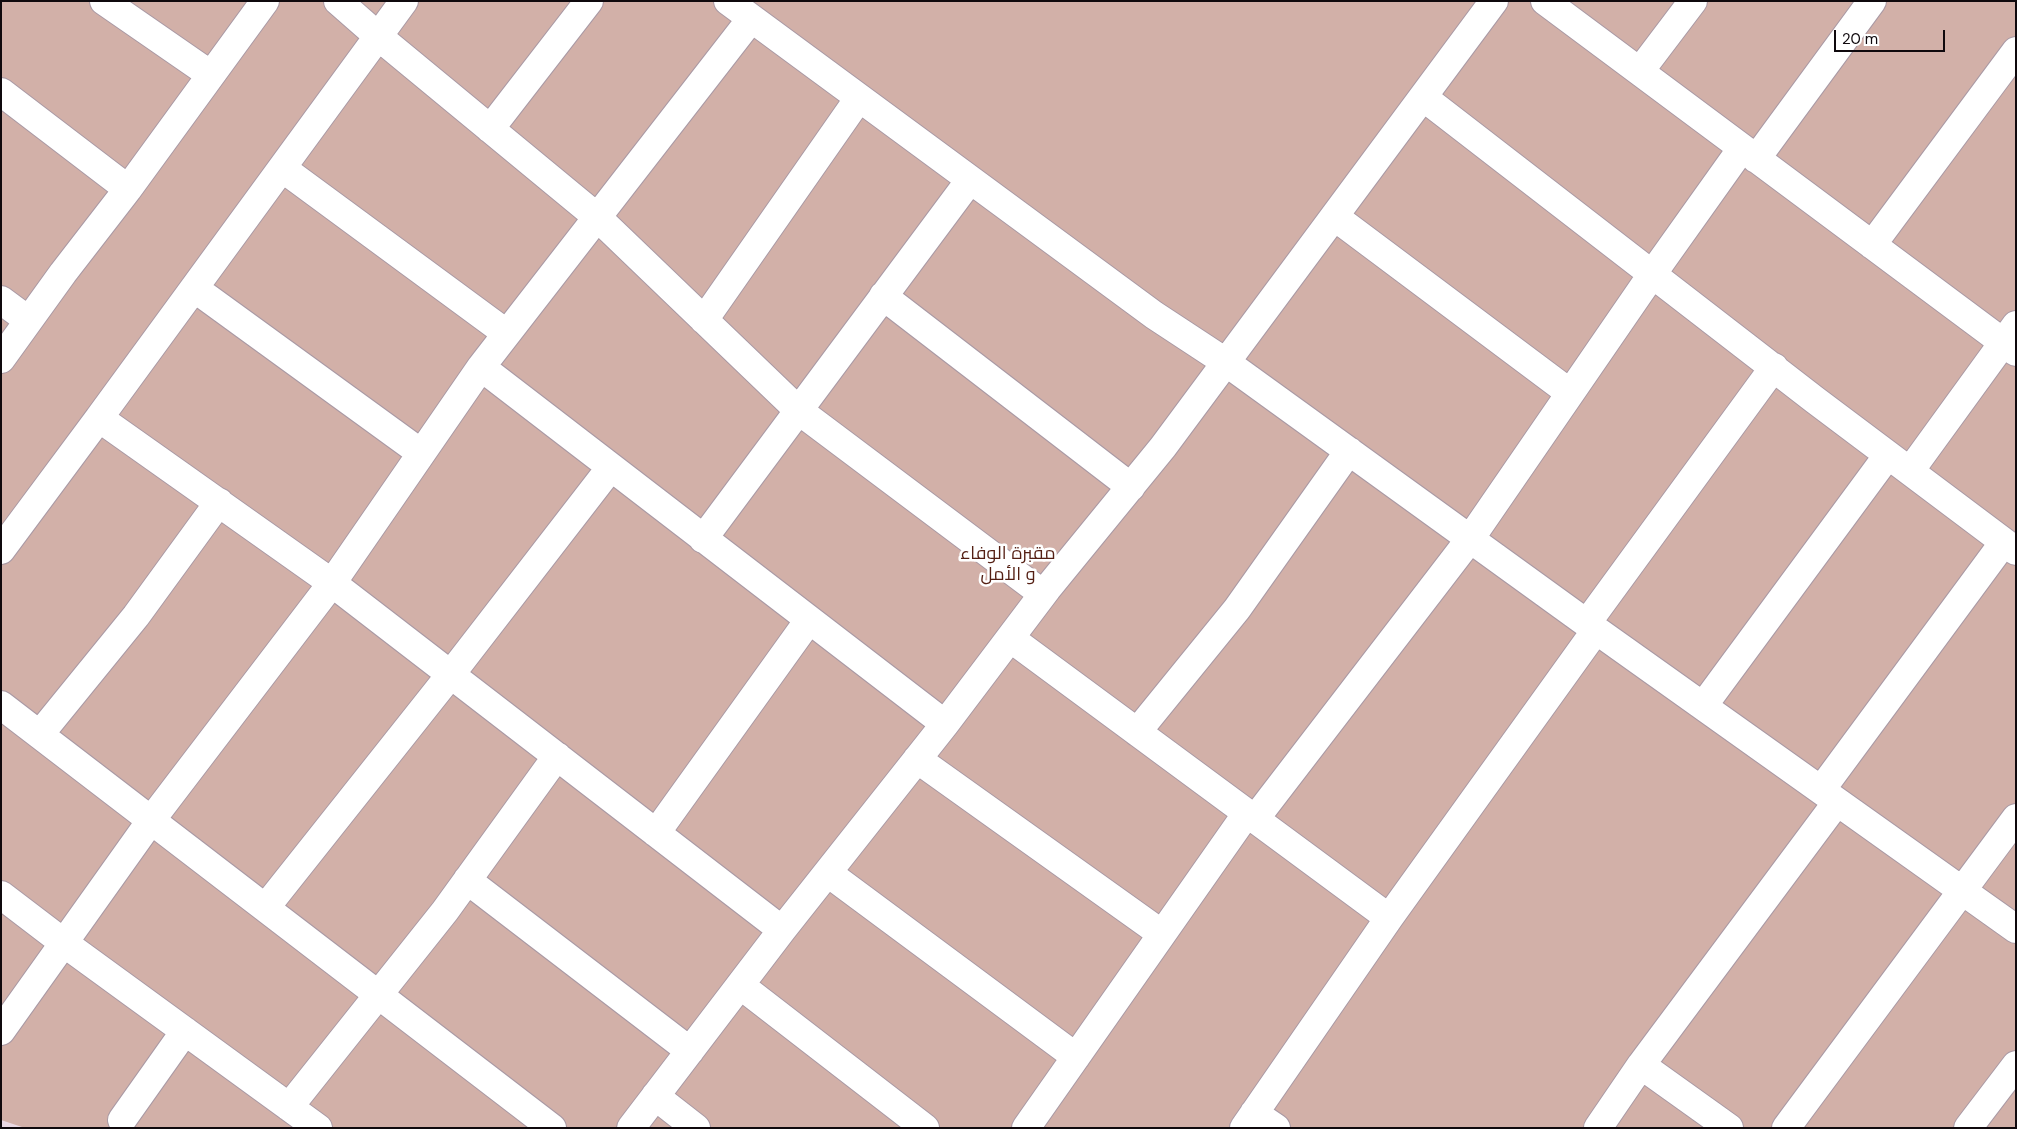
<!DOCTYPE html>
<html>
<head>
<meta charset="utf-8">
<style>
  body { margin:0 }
  #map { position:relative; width:2017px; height:1129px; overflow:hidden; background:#ead9e4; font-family:"DM Sans",sans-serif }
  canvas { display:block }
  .frame { position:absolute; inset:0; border:2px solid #0f090d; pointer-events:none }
  .scale { position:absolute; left:1834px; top:30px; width:111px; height:22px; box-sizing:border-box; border:2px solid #0f090d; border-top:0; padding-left:6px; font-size:15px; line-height:18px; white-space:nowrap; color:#0f090d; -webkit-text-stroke:4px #fff; paint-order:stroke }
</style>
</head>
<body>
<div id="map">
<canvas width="2017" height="1129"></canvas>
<div class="frame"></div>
<div class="scale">20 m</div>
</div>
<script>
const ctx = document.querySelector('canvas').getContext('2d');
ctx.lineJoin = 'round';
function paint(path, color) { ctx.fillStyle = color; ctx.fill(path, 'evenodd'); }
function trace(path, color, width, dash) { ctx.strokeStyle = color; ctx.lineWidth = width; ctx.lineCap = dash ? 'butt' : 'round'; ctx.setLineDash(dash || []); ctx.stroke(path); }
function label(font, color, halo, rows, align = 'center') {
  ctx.font = font + ' "DM Sans",Cairo,sans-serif'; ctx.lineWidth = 5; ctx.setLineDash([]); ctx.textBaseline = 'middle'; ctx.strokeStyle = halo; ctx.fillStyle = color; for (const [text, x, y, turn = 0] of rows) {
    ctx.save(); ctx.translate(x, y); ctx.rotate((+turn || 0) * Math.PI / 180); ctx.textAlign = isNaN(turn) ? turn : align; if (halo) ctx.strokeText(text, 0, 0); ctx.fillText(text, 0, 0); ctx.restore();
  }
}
const green = new Path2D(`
  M1,1H2016V1128H25L1,1120Z`);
const minor = new Path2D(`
  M104,1L211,75
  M338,1L379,37L597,217L798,410L1043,594
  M728,1L1154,315L1227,363L1596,630L2016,929
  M1545,1L2016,352
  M1640,71L1693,1
  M1,92L128,189
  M1423,97L1815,400L2016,551
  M490,129L589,1
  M1756,159L1872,1
  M282,168L506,333
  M1335,217L1570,393
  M1872,245L2016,51
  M194,288L421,453
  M883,296L1131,487
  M1,300L28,320
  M704,320L859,98
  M1,359L63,273L128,189L265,1
  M481,367L751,19
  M99,418L404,1
  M1910,471L2016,325
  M703,539L970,180
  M1,550L99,418L332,583L782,930
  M1587,623L1774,367
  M1010,638L1389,918
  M1,705L552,1128
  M1703,706L1888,455
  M1137,732L1237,609L1349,451
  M40,734L136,616L219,502
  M917,759L1162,934
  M1821,790L2004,542
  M1255,819L1470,539L1653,273L1742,148
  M656,833L809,620
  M828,873L1076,1057
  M467,880L690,1051
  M1,895L64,943L318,1128
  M266,907L451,674L611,467
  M740,985L925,1128
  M1,1031L152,819L332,583L481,367L945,724
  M1641,1065L1729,1128
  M655,1096L696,1128
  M289,1107L445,911L557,756
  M1254,1113L1276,1128
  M122,1120L185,1031
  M631,1128L782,930L945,724L1047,589L1163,447L1494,1
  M1026,1128L1247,813
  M1244,1128L1389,918L1596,630
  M1598,1128L1641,1065L1837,802
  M1786,1128L2016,818
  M1968,1128L2016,1065`);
const parkNames = [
  ["مقبرة الوفاء",1008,554],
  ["و الأمل",1008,575]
];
paint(green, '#d2b0a8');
trace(minor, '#a999a4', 30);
trace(minor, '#fff', 28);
label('18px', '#541f13', '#fff', parkNames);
</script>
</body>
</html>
